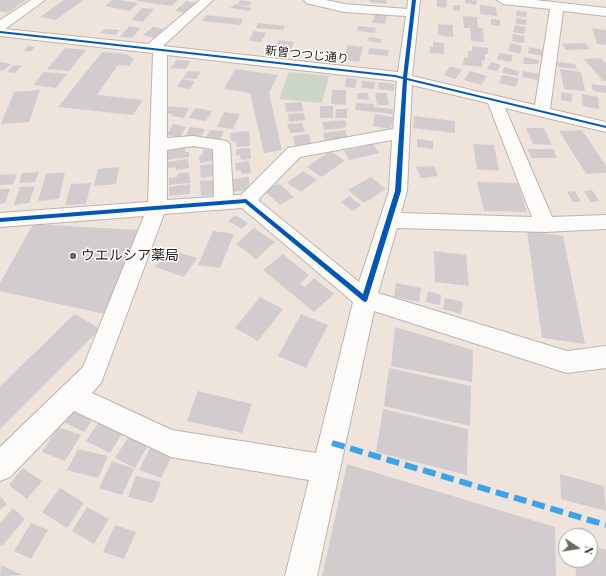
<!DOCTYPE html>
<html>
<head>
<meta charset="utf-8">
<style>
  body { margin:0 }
  #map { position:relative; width:606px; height:576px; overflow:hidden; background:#eee4dc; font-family:"Playfair Display",serif }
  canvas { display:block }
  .north { position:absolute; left:558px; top:528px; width:40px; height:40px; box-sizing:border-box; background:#fff; border:1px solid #a9a7a5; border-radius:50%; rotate:102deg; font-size:11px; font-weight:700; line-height:16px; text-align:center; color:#28221d }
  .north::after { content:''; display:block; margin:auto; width:14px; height:18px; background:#6d6660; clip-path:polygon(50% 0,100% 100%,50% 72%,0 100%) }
</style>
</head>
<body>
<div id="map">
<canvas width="606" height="576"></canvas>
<div class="north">N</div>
</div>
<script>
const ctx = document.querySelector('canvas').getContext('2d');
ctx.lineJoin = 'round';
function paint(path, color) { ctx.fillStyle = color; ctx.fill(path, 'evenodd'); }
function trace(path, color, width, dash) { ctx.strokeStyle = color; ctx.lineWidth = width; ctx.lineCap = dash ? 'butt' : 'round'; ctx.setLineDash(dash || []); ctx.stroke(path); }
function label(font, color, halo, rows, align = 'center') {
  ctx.font = font + ' "Playfair Display","Noto Sans JP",serif'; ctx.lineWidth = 3; ctx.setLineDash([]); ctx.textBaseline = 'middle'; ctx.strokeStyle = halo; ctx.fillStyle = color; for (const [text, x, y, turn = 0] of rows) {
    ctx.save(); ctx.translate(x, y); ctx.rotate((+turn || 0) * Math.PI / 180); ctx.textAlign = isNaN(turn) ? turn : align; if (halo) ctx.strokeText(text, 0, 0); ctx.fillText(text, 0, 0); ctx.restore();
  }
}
const green = new Path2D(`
  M289,72L329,76L322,103L279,99Z`);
const building = new Path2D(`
  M0,0H26L7,13L0,11Z
  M64,0H83L56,20L40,17Z
  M112,0H119L138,3L130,11L105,6Z
  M178,0L171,6L137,1V0Z
  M241,0H242L252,2L248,6L237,4Z
  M370,0H387L386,4L369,2Z
  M437,0H447L446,8L437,7Z
  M465,0H477L476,5L465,3Z
  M186,1L196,3L190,8L181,6Z
  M235,4L252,8L249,11L230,8Z
  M453,5H460V11L453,10Z
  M480,5L496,7L497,16L480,14Z
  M180,6L190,8L185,13L175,11Z
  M142,8L154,9L143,22L131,20Z
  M517,11L527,12L526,17L516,16Z
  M375,14L387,15L385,24L372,23Z
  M206,15L243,19L240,25L202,21Z
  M463,16L477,17L478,28H483L484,42L471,41L470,28H464Z
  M516,18L527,20L526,25L516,24Z
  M491,19L500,20V26L491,25Z
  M258,23L285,26L283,30L256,28Z
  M438,24L453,25V37L438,35Z
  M515,25L526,27L524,34L513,32Z
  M129,26L141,28L132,38L120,37Z
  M358,26L376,28L375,33L357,31Z
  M153,27L164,29L154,38L143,35Z
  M592,28L606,30V45L597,44Z
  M105,29L120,30L115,35L100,33Z
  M254,31L266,33L261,42L249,41Z
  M513,34L525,36L524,43L512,41Z
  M369,37L382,39L381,43L367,41Z
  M279,40L294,42L289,54L273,52Z
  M433,42L444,43V54L430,53V47H433Z
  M510,43L522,46L520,54L508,51Z
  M585,43L590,49L566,50L562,44Z
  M348,45L363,47L359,62L343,60Z
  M28,46L35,47L30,52L23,51Z
  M472,46L488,48V54H485V61L482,60V67L463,65L464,57L468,58V51H472Z
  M529,47L543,50L542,56L528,53Z
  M65,48L86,50L69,71L47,69Z
  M369,48L389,50L388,56L368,54Z
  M102,52L126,54L134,59L129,66L118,65L97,95L143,100L133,115L58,107Z
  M499,53L513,55L511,62L497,59Z
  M524,57L539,60L538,64H523Z
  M601,58L606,63V81H603L584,59Z
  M176,60L190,61L186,69L171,68Z
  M0,62L11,64L3,71L0,70Z
  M491,62L501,65L497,71L487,69Z
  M557,62L575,64L577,69L558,67Z
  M14,65L22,66L15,73L7,72Z
  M450,66L462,70L455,79L444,75Z
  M504,67L519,71L518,76L502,73Z
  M235,69L278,75L269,93L282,150L264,153L250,93L224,89Z
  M560,69L581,72L585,91L564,89Z
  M188,71L201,72L196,79L183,78Z
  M470,71L487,76L481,85L464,80Z
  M523,71L539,74L538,80L522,77Z
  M44,72L67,74L56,88L33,85Z
  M502,75L519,78L516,87L499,83Z
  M346,78L357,79L355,88L345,87Z
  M182,79L195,81L190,89L177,87Z
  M362,81L375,82L374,89L361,88Z
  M379,82L395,84L394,91L378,89Z
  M591,84L606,86V93L593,91Z
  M40,90L29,122L1,124L14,92Z
  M332,90H346V105L331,104Z
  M561,92L572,94V102L561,100Z
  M357,93H368L369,100L357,99Z
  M375,93H387L389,105H377Z
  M582,94L598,97L599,109L583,106Z
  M302,102L303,111L286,112L285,103Z
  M356,103L374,104V107L393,109V114L355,110Z
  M169,106L189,108L184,118L171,116L172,114L165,113Z
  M320,106H333V118H320Z
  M195,108L212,111L206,121L189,118Z
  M336,109H347V118H335Z
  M224,112L240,114L233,129L217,127Z
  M304,113L305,120L289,122L288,114Z
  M375,114L393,117L391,129L373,126Z
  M414,116L455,121V133L413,128Z
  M345,120L347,126H344L345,128L324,130L322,122Z
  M302,123L305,132L290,133L287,124Z
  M173,124L186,127L180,137L167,135Z
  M190,127L205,129L200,139L185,137Z
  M526,128H544L552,145L533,144Z
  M210,130L224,131L219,141L205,139Z
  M345,130L348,137L325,140L323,133Z
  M582,130L606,166V173L586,174L559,131Z
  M249,131L250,146L237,147L235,141H231L230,133Z
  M309,134L311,145L295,146L293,136Z
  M417,139L433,141V149L417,147Z
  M373,144L379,153L349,160L344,151Z
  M473,144L494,145L499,171L477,169Z
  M185,148V152H189V157L167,160V150Z
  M250,148L251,159L241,160L240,155L236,156V149Z
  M213,149L214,161L200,163L199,156L203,155V150Z
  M527,149H553L557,158H532Z
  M330,151L345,161L321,177L307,167Z
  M188,159L189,168L176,170V167L167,168V162Z
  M249,161L251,173L242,174L240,170L236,171L235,163Z
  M213,164L214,176L201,178L200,165Z
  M434,166L438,176L421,178L416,167Z
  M119,167L116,184L94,186L98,169Z
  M303,171L317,180L301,192L287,183Z
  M39,172L35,182L19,183L22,173Z
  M65,172L59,199L38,201L46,174Z
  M189,172L190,183L169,185V178L177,177V174Z
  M17,174L13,184L0,185V175Z
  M249,177V190L232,192V179Z
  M371,177L386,189L364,203L348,190Z
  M215,180V195L201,196L200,181Z
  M477,182L518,183L527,212L484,211Z
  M91,183L86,204L65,205L71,184Z
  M279,183L294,197L280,205L264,191Z
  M190,184V194L169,196V187Z
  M35,186L29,203L14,205L20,187Z
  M0,189H10L5,203L0,204Z
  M592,190L599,201L591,202L584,191Z
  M575,191L581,202H573L567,192Z
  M349,196L361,205L353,211L341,202Z
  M235,215L248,223L242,229L228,221Z
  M33,224L139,230L109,315L0,291V283Z
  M254,228L275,242L256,259L236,244Z
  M213,231L234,234L220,268L198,265Z
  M527,231L563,236L585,344L542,338Z
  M168,249L197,258L184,277L155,267Z
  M434,251L466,255L469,286L435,282Z
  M283,254L309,275L300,284L305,287L314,278L334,294L314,312L263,270Z
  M396,283L421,288L419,302L394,297Z
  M428,291L441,295L440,305L426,302Z
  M260,297L283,309L258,341L235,328Z
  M445,298L463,302L461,314L443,309Z
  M75,314L100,329L0,429V386Z
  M301,314L328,325L306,368L278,356Z
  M395,327L473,350L472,382L391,366Z
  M389,368L471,386L470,426L384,406Z
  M198,391L252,404L242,433L187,421Z
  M73,403L96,415L84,432L60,420Z
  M383,409L468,429L467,475L376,452Z
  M101,419L125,429L110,453L86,441Z
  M58,427L81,435L65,461L42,452Z
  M129,436L148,445L135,468L115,458Z
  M150,448L172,456L161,478L139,470Z
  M78,449L108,456L98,478L67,470Z
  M112,461L134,469L122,495L99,488Z
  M347,464L555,527L556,576H322Z
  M23,468L42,481L27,499L9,485Z
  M560,474L604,486L606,511L561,499Z
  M136,476L161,482L153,503L128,497Z
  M60,488L84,503L67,528L42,512Z
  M0,496L7,504L0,510Z
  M87,507L109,519L94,544L72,531Z
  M13,508L25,519L2,546L0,544V523Z
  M31,523L48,530L31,559L14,551Z
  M115,525L136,532L124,559L103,552Z
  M590,545L606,550V576H576L575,560H590Z
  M1,565L22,575L0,576Z`);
const minor = new Path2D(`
  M31,0H45L5,29L148,44L200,0H213L163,46L398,72L406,16L344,12L306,3L304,0H326L344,4L407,9L408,0H420L412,76L535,105L550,9L503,4L497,0H535L606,8V16L563,11L550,109L606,122V132L505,108L552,217L606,215V229L545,232L397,228L378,293L567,351L606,346V368L567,373L374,311L317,576H285L309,480L171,457L74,411L10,477L0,481V447L83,367L144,216L0,227V213L148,202L153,53L0,36V20ZM167,55L397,81L393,129L288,148L241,195H233L230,145L227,141L193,136L167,138ZM412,85L488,103L532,217L401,213L407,191ZM392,140L389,191L359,282L258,200L300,157ZM193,146L213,149L214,197L167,200V150ZM242,208L353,302L316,453L172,430L92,393L101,383L104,375L164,214Z`);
const quiet = new Path2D(`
  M332,443L606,525`);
const cycleway = new Path2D(`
  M412,0H416L407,78L606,126V128L407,80L401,191L367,301L365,302L363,301L245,203L0,222V218L246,199L363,294L395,191L403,79L395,77L0,33V31L395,75L403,77Z`);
const markers = [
  [73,256,4,"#6d6660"]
];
const farStreetnames = [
  ["新曽つつじ通り",307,55,6]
];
const poiNames = [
  ["ウエルシア薬局",81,256]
];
paint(green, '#cbd6c7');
paint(building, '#d2cccf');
trace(minor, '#bcb4ae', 2);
paint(minor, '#fcfbfa');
trace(quiet, '#3ea2ea', 6, [13, 6]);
paint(cycleway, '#0057b8');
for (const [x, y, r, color] of markers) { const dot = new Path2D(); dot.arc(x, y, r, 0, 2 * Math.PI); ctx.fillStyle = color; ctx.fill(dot); trace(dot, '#fff', 1.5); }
label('12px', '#28221d', '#fff', farStreetnames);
label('14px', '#28221d', '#fff', poiNames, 'left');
</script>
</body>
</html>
